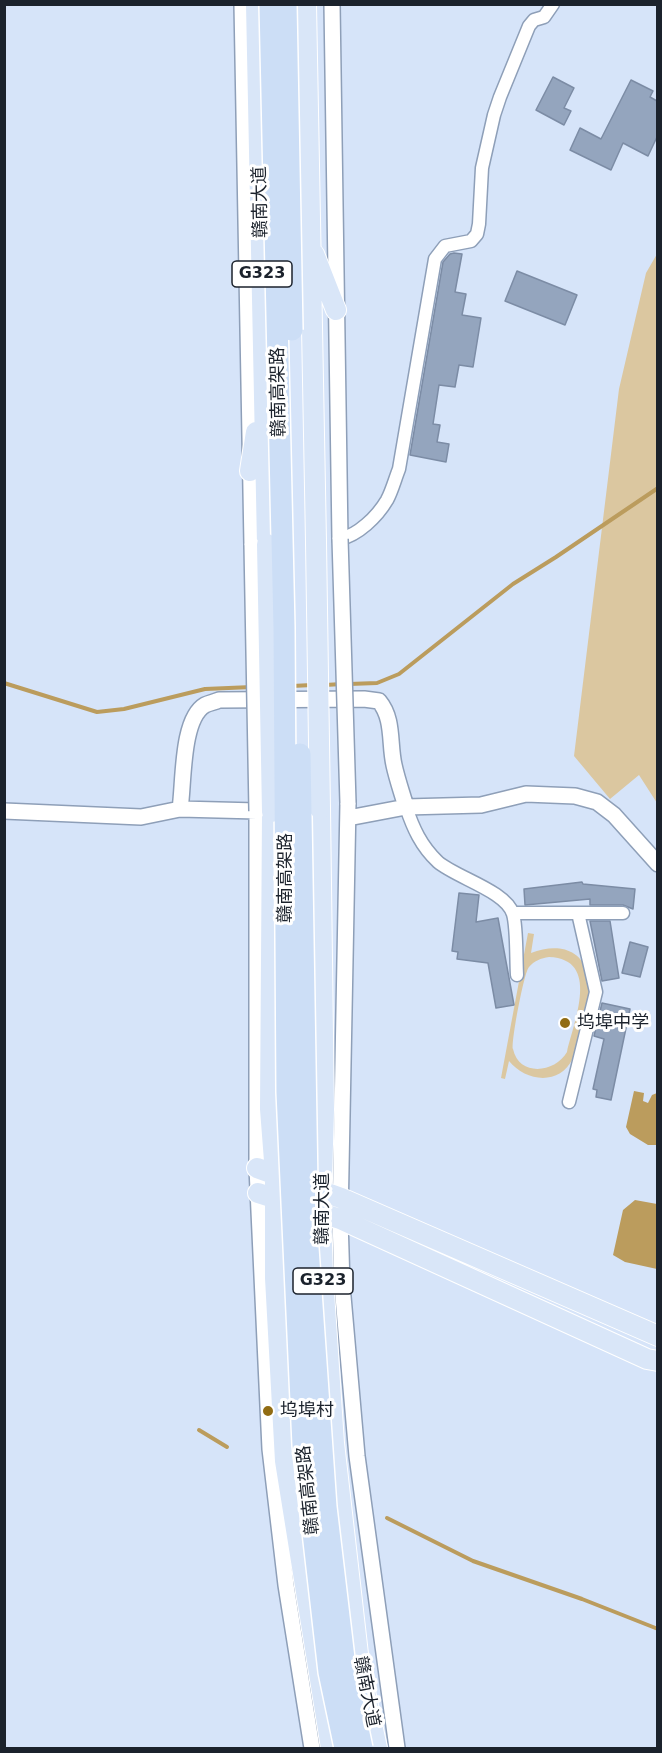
<!DOCTYPE html>
<html>
<head>
<meta charset="utf-8">
<style>
  body { margin:0 }
  #map { position:relative; width:662px; height:1753px; overflow:hidden; background:#d6e4f9; font-family:"DejaVu Sans",sans-serif }
  canvas { display:block }
  .frame { position:absolute; inset:0; border:6px solid #1b222c; pointer-events:none }
</style>
</head>
<body>
<div id="map">
<canvas width="662" height="1753"></canvas>
<div class="frame"></div>
</div>
<script>
const ctx = document.querySelector('canvas').getContext('2d');
ctx.lineJoin = 'round';
function paint(path, color) { ctx.fillStyle = color; ctx.fill(path, 'evenodd'); }
function trace(path, color, width, dash) { ctx.strokeStyle = color; ctx.lineWidth = width; ctx.lineCap = dash ? 'butt' : 'round'; ctx.setLineDash(dash || []); ctx.stroke(path); }
function label(font, color, halo, rows, align = 'center') {
  ctx.font = font + ' "DejaVu Sans","Noto Sans SC",sans-serif'; ctx.lineWidth = 6; ctx.setLineDash([]); ctx.textBaseline = 'middle'; ctx.strokeStyle = halo; ctx.fillStyle = color; for (const [text, x, y, turn = 0] of rows) {
    ctx.save(); ctx.translate(x, y); ctx.rotate((+turn || 0) * Math.PI / 180); ctx.textAlign = isNaN(turn) ? turn : align; if (halo) ctx.strokeText(text, 0, 0); ctx.fillText(text, 0, 0); ctx.restore();
  }
}
const green = new Path2D(`
  M657,254H658L657,803L639,775L610,799L574,756L619,389L646,273Z
  M528,933L534,934L531,953C554,944 579,946 588,973C589,977 592,982 592,986C592,997 586,1011 583,1022C580,1033 579,1047 573,1058C560,1086 526,1082 509,1061L505,1079L501,1078ZM549,957C601,959 574,1021 567,1052C555,1073 519,1077 513,1049C511,1042 524,972 529,967C534,961 541,958 549,957Z`);
const water = new Path2D(`
  M634,1091L644,1093L643,1101L648,1103L652,1095L657,1093V1145H648L630,1134L626,1127Z
  M635,1200L657,1204V1269L625,1262L613,1255L623,1210Z`);
const stream = new Path2D(`
  M4,683L97,712L124,709L205,689L252,687
  M349,684L377,683L399,674L513,584L556,557L658,488
  M325,685L342,684
  M292,686L312,685
  M199,1430L227,1447
  M387,1518L473,1561L582,1599L658,1629`);
const building = new Path2D(`
  M553,77L574,88L564,108L571,111L564,125L536,110Z
  M631,80L653,91L650,97L657,101V137L648,156L623,143L611,170L570,150L580,128L601,139Z
  M454,253L462,254L455,292L466,294L462,315L481,318L473,367L459,365L455,387L439,385L433,424L440,425L437,442L449,444L446,462L410,455L443,262L450,254Z
  M517,271L577,295L565,325L505,301Z
  M582,882L583,884L635,889L633,909L623,905H590V899L525,905L524,889Z
  M459,893L479,895L476,922L498,918L514,1005L496,1008L488,963L457,959L458,952L452,951Z
  M590,921H610L619,978L602,981Z
  M630,942L648,947L640,977L622,973Z
  M602,1003L630,1009L611,1100L596,1097L597,1090L593,1089L604,1039L594,1036Z`);
const minor = new Path2D(`
  M340,539C358,535 377,517 387,500C392,491 395,479 399,469L435,259L445,246L471,241L477,234L479,224L482,168L494,115L500,97L529,26L534,20L544,17L553,4
  M406,807C413,828 421,846 438,862C457,878 506,891 513,914C517,927 516,959 517,975
  M513,913H623
  M569,1102L596,992L578,913`);
const tertiary = new Path2D(`
  M242,4L252,545
  M332,4L340,539
  M348,803L340,1219L342,1285L357,1456L397,1748
  M180,809C184,783 181,719 205,705C209,703 215,702 219,700L364,699L379,701C394,719 389,743 394,765C397,779 402,793 406,807
  M4,811L141,817L180,809L257,811V1168L270,1449L286,1585L312,1748
  M348,818L406,807L481,805L526,794L575,796L597,802L614,815L658,864`);
const primary = new Path2D(`
  M256,4L267,544
  M306,4L316,542
  M314,254L336,310
  M250,471L256,432
  M320,809L324,1110L321,1213L323,1277L334,1443L359,1663L377,1748
  M272,812L270,1109L275,1174V1278L285,1461L331,1748
  M257,1168L341,1198L658,1336
  M258,1193L340,1219L647,1359L658,1361`);
const tertiaryBridge = new Path2D(`
  M340,539L348,803
  M252,545L257,811`);
const primaryBridge = new Path2D(`
  M316,542L320,809
  M267,544L272,812`);
const trunkBridge = new Path2D(`
  M270,4L284,628L287,1092L303,1445L329,1672L345,1748
  M286,4L292,330
  M300,754L308,1248L326,1507L345,1667L362,1748`);
const markers = [
  [565,1023,6,"#916c13"],
  [268,1411,6,"#916c13"]
];
const shields = [
  [262,274,60],
  [323,1281,60]
];
const shieldNames = [
  ["G323",262,274],
  ["G323",323,1281]
];
const streetNames = [
  ["赣南大道",261,202,-91],
  ["赣南高架路",279,392,-91],
  ["赣南高架路",286,878,-90],
  ["赣南大道",323,1209,-90],
  ["赣南高架路",309,1490,-96],
  ["赣南大道",366,1692,79]
];
const poiNames = [
  ["坞埠中学",577,1023],
  ["坞埠村",280,1411]
];
paint(green, '#dbc7a0');
paint(water, '#bb9c5d');
trace(stream, '#bb9c5d', 4);
paint(building, '#94a5be');
trace(building, '#7c8ca5', 1.5);
trace(minor, '#8e9fb8', 15);
trace(tertiary, '#8e9fb8', 18);
trace(primary, '#fff', 22);
trace(minor, '#fff', 12);
trace(tertiary, '#fff', 15);
trace(primary, '#d9e6f8', 20);
trace(tertiaryBridge, '#8e9fb8', 18, []);
trace(primaryBridge, '#fff', 22, []);
trace(trunkBridge, '#fff', 24, []);
trace(tertiaryBridge, '#fff', 15);
trace(primaryBridge, '#d9e6f8', 20);
trace(trunkBridge, '#ccdef6', 21);
for (const [x, y, r, color] of markers) { const dot = new Path2D(); dot.arc(x, y, r, 0, 2 * Math.PI); ctx.fillStyle = color; ctx.fill(dot); trace(dot, '#fff', 2); }
for (const [x, y, w] of shields) { const box = new Path2D(); box.roundRect(x - w / 2, y - 13, w, 26, 4.5); ctx.fillStyle = '#fff'; ctx.fill(box); trace(box, '#1b222c', 1.5); }
label('bold 16px', '#1b222c', null, shieldNames);
label('18px', '#1b222c', '#fff', streetNames);
label('18px', '#1b222c', '#fff', poiNames, 'left');
</script>
</body>
</html>
